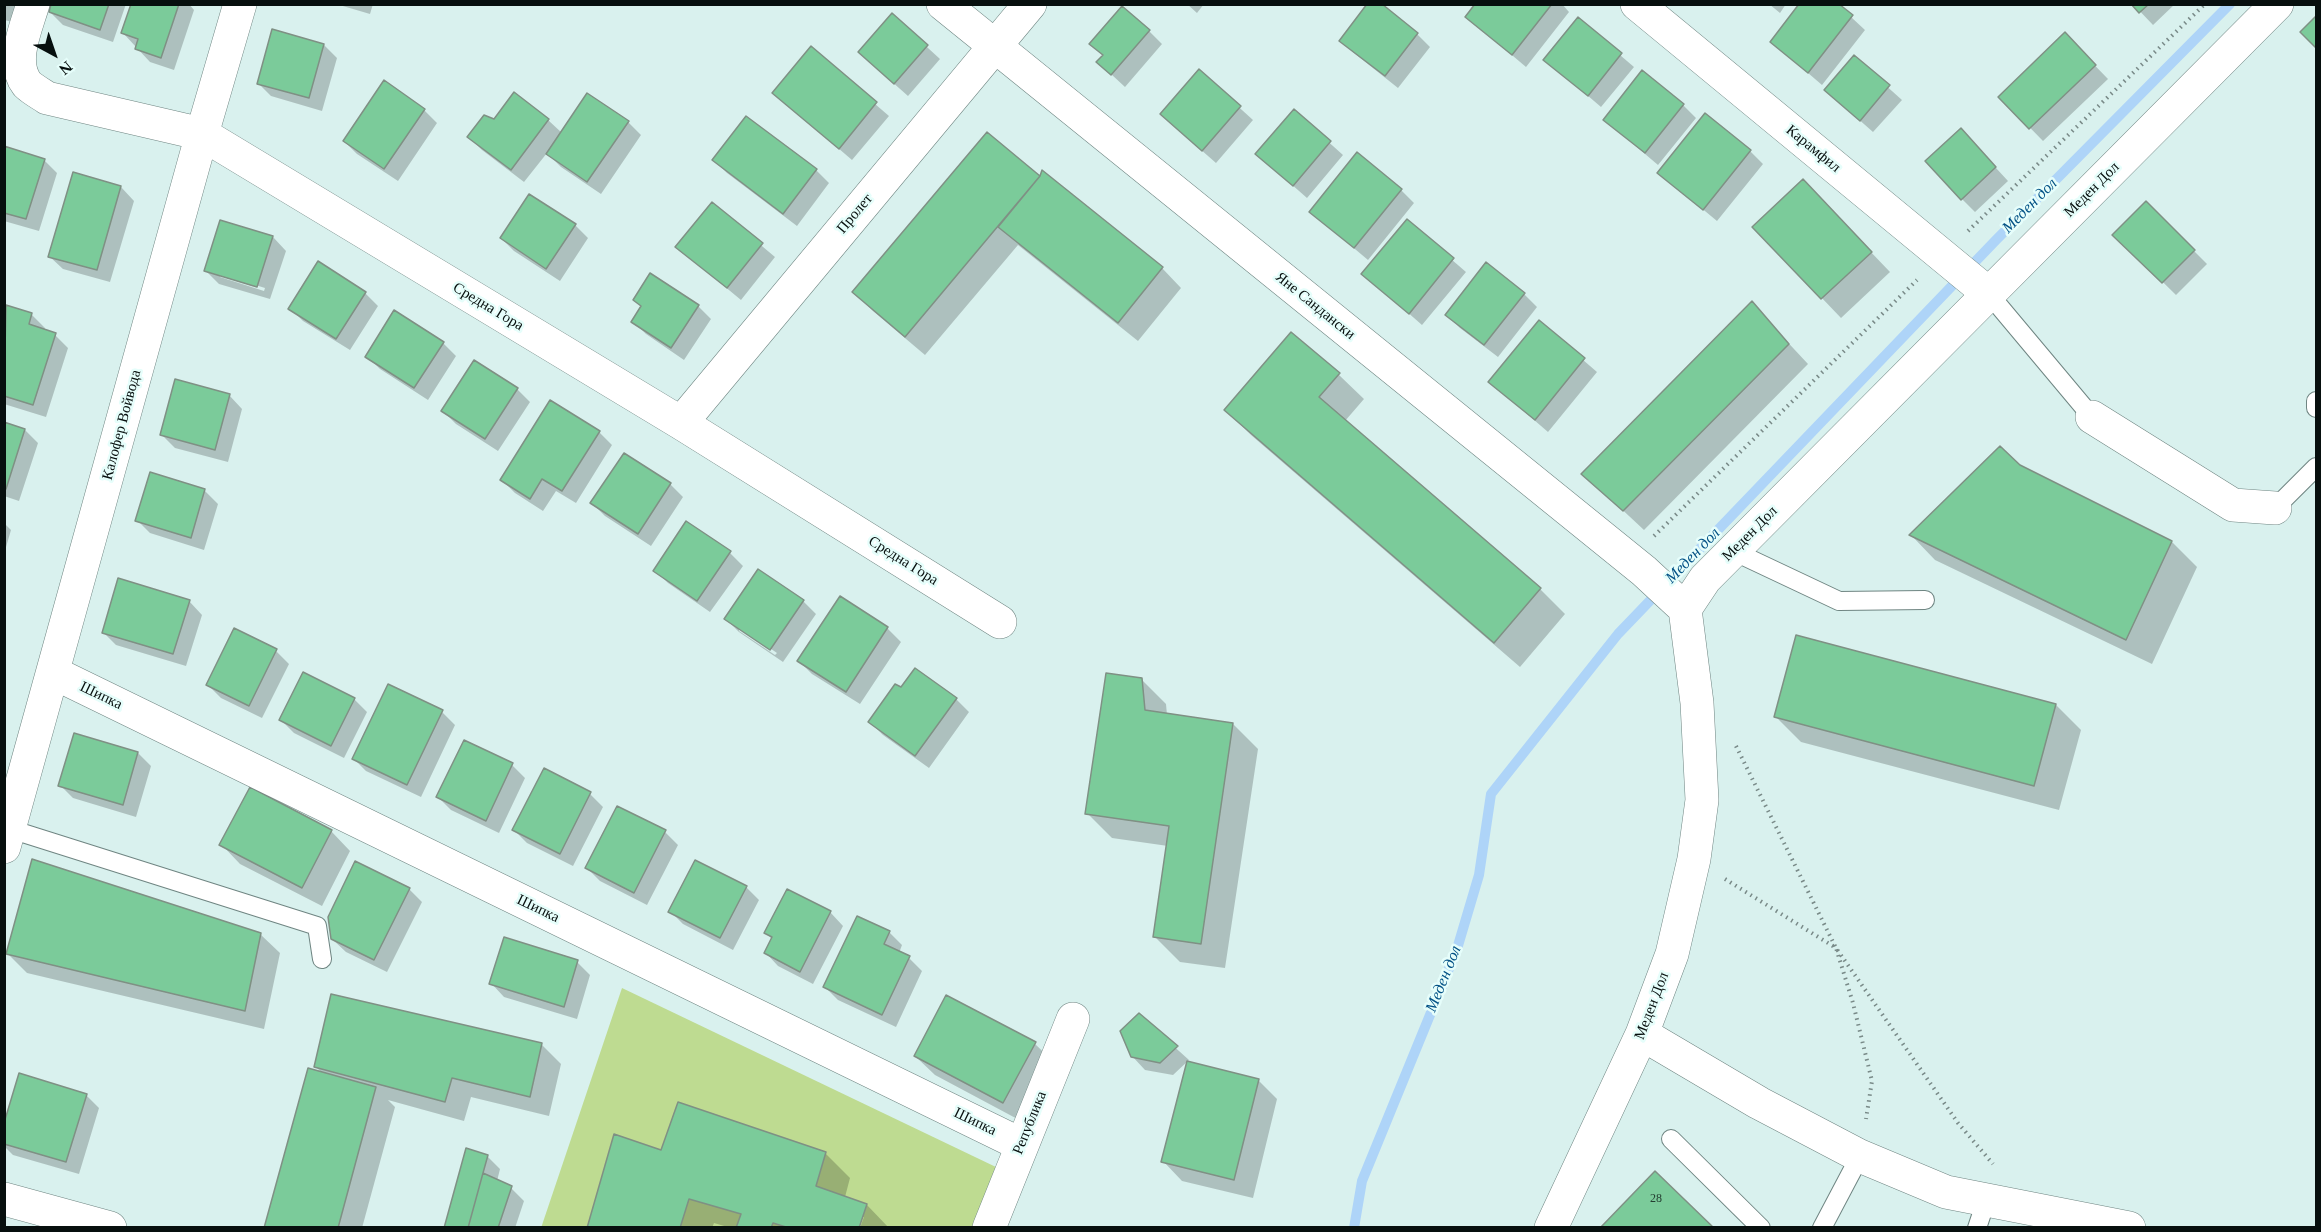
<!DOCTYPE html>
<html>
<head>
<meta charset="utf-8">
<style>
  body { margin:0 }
  #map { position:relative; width:2321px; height:1232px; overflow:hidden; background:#d9f1ee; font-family:Georgia,serif }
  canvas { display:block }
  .frame { position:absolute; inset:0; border:6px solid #070f0e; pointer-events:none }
  .north { position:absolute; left:24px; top:24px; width:60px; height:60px; -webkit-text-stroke:4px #e6fefb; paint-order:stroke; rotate:140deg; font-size:16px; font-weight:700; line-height:24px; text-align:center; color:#070f0e }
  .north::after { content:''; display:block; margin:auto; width:21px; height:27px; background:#070f0e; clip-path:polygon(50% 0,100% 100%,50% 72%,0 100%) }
</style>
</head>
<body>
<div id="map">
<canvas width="2321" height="1232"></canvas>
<div class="frame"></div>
<div class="north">N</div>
</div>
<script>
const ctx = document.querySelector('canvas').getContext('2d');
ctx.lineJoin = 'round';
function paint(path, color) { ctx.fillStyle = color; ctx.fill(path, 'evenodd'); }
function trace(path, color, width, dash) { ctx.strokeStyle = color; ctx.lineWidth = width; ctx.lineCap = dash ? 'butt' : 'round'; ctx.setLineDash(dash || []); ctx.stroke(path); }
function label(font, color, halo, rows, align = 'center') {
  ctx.font = font + ' Georgia,serif'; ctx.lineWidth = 5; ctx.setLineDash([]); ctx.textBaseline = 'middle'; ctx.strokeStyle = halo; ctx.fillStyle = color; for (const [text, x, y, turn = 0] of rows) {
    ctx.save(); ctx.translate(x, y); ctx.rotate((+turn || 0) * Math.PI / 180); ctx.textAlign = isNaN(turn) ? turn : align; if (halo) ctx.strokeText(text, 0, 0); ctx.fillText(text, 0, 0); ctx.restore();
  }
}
const green = new Path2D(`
  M622,988L998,1168L973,1227L541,1228Z`);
const shadow = new Path2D(`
  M4,4H32L26,25L4,20Z
  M53,4H126L113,42L63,25L50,12Z
  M133,4H189L194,10L174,70L150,62L123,33Z
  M336,4H373L370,14Z
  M1187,4H1204L1197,13Z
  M1477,4H1562L1569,12L1526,67L1467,17Z
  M1769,4H1786L1780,13Z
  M1837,4L1865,30L1822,85L1772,42Z
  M2133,4H2175L2153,25Z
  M892,15L940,59L908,96L873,65Z
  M1578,19L1634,67L1601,107L1545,59Z
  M1149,31L1162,44L1125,87L1098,62L1104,57L1091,44Z
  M1417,34L1430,47L1398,88L1354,53L1341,40Z
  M324,45L337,58L322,111L271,96L258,83Z
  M2077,47L2108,79L2043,141L2000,97Z
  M811,49L889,116L852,160L774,93Z
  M1854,57L1902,100L1873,132L1839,102Z
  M1199,71L1253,120L1216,163L1175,127Z
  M514,94L548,120L562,133L628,122L641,135L601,194L561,167L547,153L524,182L482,150L469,137L494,120Z
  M1683,105L1696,118L1658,165L1605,120Z
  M424,110L437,123L398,181L357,154L344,141Z
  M1294,111L1343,155L1307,198L1257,154Z
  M747,118L816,170L829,183L797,226L727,173L714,160Z
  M987,134L1041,179L1043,172L1162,268L1181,288L1138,341L1018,245L925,355L873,311L854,292Z
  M1973,143L2008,181L1975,212L1962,199Z
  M4,148L44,160L57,173L39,231L4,221Z
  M1750,151L1763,164L1717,221L1659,173Z
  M74,174L121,187L134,201L110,282L63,269L49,256Z
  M1401,190L1414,203L1368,260L1311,212Z
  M1822,201L1890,272L1841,318L1754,227Z
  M2146,203L2207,264L2176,295L2115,235Z
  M712,204L775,257L741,300L677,247Z
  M1407,221L1466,272L1422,325L1364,274Z
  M575,225L588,238L560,281L514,251L501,238Z
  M273,237L286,251L270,299L219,284L206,271ZM220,274L265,288L264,291L220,277Z
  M1486,264L1524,294L1537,307L1498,357L1460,328L1447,315Z
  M365,293L378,306L350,350L303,321L290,308Z
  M634,300L698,306L711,319L684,360L646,334L633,321L642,307Z
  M1752,304L1808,364L1644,530L1584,474Z
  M7,307L32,315L45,328L44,331L55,335L68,348L46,417L4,404V313Z
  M1539,322L1597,372L1548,432L1490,382Z
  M1291,334L1339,375L1364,399L1345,421L1540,589L1565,614L1520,667L1251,435L1226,410Z
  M443,343L456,356L428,400L380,369L367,356Z
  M517,389L530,402L498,451L456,424L443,411Z
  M229,395L242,409L228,462L175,448L161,434Z
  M4,424L25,430L38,443L19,501L4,496Z
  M599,432L612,445L576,503L556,491L543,511L515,493L502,480Z
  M2020,466L2172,542L2197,567L2152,664L1935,560L1911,535Z
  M670,484L683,497L651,546L605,516L592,503Z
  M204,490L218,504L204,550L150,533L137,520Z
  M4,523L11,530L4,554Z
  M730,553L743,566L710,612L668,583L655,570Z
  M840,598L888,629L901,642L860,704L812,674L799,661Z
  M189,601L202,615L186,666L116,645L103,632Z
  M803,601L816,614L783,662L739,632L726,619ZM739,627L777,653L775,655L739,631Z
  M276,651L289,664L262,718L221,698L208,685Z
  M1141,679L1166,704L1167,715L1233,724L1258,749L1225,968L1180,962L1155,937L1168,846L1112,838L1087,813Z
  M388,686L442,712L455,725L421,797L366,771L353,758Z
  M354,699L367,712L344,758L294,733L281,720Z
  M956,699L969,712L929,768L883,735L870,722Z
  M2056,705L2081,730L2059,810L1801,742L1776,717Z
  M75,735L138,753L151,766L136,817L73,798L60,785Z
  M512,765L525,778L499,833L451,810L438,797Z
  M545,770L590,794L603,807L573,866L527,843L514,830Z
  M331,831L350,851L322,906L240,864L221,844Z
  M665,832L678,845L647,905L600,881L587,868Z
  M746,887L759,900L733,950L683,924L670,911Z
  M409,889L422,902L387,972L346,952L332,939Z
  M830,912L843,926L813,984L778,966L765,952L772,939L766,933Z
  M889,932L902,945L899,953L909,958L922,971L896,1027L838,1000L825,987Z
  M260,934L280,953L264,1029L27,973L8,954Z
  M577,962L590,975L577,1019L504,997L491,983Z
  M947,997L1035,1044L1055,1063L1023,1122L935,1075L915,1056Z
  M1139,1015L1189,1060L1173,1075L1145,1070L1132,1056Z
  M541,1044L561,1064L549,1116L471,1097L464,1121L388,1100L395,1107L362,1228H265L323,1074L316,1067Z
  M1258,1080L1277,1099L1253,1198L1182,1181L1163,1161Z
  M86,1095L99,1108L79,1174L13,1155L4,1146V1127Z
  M662,1152L825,1153L850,1178L845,1197L867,1205L889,1228H860L864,1217H861L857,1228H731L714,1223L712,1228H589Z
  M487,1156L500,1169L497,1181L511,1188L524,1201L515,1228H446Z`);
const stream = new Path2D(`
  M1354,1228L1362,1181L1457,949L1479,875L1491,794L1618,634L1996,240L2230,4`);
const building = new Path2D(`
  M51,4H109L100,30L49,12Z
  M131,4H179L161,58L135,49L138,39L121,33Z
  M1367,4H1382L1418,33L1385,76L1339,41Z
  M1475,4H1552L1512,55L1465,17Z
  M1799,4H1839L1853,15L1808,73L1770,42Z
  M2131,4H2149L2139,13Z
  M1122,6L1150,30L1111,75L1096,62L1103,55L1089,44Z
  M892,13L928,45L894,84L858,52Z
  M2316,16V48L2300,32Z
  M1578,17L1622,53L1588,96L1543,60Z
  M272,29L324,44L309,98L257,84Z
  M2065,32L2096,65L2029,129L1998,97Z
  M811,46L877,102L839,149L772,93Z
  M1854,55L1890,85L1860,121L1824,90Z
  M1199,69L1241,106L1202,151L1160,114Z
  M1642,70L1684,104L1645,153L1603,120Z
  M384,80L425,109L384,169L343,141Z
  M514,92L549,119L511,170L467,137L484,115L494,119Z
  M587,93L629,121L587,182L546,154Z
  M1294,109L1331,141L1293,186L1255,154Z
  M1705,113L1751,150L1703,210L1657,173Z
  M746,116L817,169L783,214L712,160Z
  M1961,128L1996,167L1961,200L1925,161Z
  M987,132L1040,176L905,337L852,292Z
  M4,146L45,159L26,219L4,213Z
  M1357,152L1402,189L1354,248L1309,212Z
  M1042,170L1163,267L1118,323L998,227L1040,176Z
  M73,172L121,186L97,270L48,257Z
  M1803,179L1872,252L1821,299L1752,227Z
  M529,194L576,224L546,269L500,238Z
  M2146,201L2195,250L2162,283L2112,235Z
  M712,202L763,243L727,288L675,247Z
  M1407,219L1454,258L1409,314L1361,274Z
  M220,220L273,236L257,287L204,271Z
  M318,261L366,292L336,339L288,309Z
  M1486,262L1525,293L1484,345L1445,315Z
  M650,273L699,305L671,348L631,322L641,306L633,300Z
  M1752,301L1789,344L1623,511L1581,474Z
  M6,305L32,313L29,324L56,333L33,405L4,396Z
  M394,310L444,342L414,388L365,357Z
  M1539,320L1585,358L1535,420L1488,382Z
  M1291,332L1340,373L1319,397L1541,588L1494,643L1224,410Z
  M474,360L518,388L485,439L441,411Z
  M175,379L230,394L215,450L160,435Z
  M550,400L600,431L562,491L542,479L530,499L500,480Z
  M4,422L25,429L6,489L4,488Z
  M2000,446L2020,465L2172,541L2126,640L1909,535Z
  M624,453L671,483L638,534L590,503Z
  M150,472L205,489L191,538L135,521Z
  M686,521L731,551L697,601L653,571Z
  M758,569L804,600L770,650L724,619Z
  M118,578L190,600L173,654L102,633Z
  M840,596L888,627L846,692L797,661Z
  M234,628L277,649L249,706L206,685Z
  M1796,635L2056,704L2034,786L1774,717Z
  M915,668L957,698L915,756L868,722L895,684L901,687Z
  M303,672L355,698L331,746L279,720Z
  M1106,673L1142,678L1145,710L1233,723L1201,944L1153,937L1169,826L1085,814Z
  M388,684L443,710L407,785L352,759Z
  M74,733L138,752L123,805L58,786Z
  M464,740L513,763L486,821L436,797Z
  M544,768L591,792L560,854L512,830Z
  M250,787L332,830L302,888L219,845Z
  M617,806L666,830L634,893L585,868Z
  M32,859L261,933L245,1011L6,954Z
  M695,860L747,886L720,938L668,912Z
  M355,861L410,888L374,960L331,939L328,917Z
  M787,889L831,911L800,972L764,953L772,937L764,933Z
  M857,916L890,931L884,944L910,956L882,1015L823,987Z
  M504,937L578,960L564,1007L489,984Z
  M331,994L542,1043L530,1097L452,1078L445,1102L314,1067Z
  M946,995L1036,1042L1003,1103L914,1056Z
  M1139,1013L1178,1046L1160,1063L1131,1057L1120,1031Z
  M1187,1061L1259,1079L1234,1180L1161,1162Z
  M308,1068L376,1087L338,1228H264Z
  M19,1073L87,1094L66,1162L4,1144V1123Z
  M678,1102L826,1152L816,1186L867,1204L859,1228H789L773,1223L771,1228H736L741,1214L689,1199L680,1228H587L614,1134L661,1150Z
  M466,1148L488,1155L483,1173L468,1228H444Z
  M1655,1171L1714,1228H1600Z
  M483,1173L512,1186L498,1228H468Z`);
const path = new Path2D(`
  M1968,231L2205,4
  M1654,536L1917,280
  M1736,746L1836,948L1958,1123L1993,1164
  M1725,879L1836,948L1853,1003L1872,1081L1866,1119
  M4,1109L8,1110`);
const lane = new Path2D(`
  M1989,294L2092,417
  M2316,401V408
  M2275,508L2316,467
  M1733,551L1839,601L1925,600
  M10,829L317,926L322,959
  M1671,1139L1761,1228
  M1822,1228L1860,1156
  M1977,1228L1986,1201`);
const street = new Path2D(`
  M33,4C26,28 10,62 27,84C32,89 41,94 47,98L202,134L681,423L1000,622
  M943,4L1644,571L1685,609
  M1637,4L1989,294
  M2092,417L2233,505L2275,508
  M681,423L1030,4
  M54,673L1022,1145
  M4,847L202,134L240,4
  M1642,1034L1759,1103L1860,1156L1946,1192L2129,1228
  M4,1199L110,1228
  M989,1228L1073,1019
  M1551,1228L1642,1034L1672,954L1694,859L1702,800L1697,703L1685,609L1705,579L2277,4`);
const numberNames = [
  ["28",1656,1199]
];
const streetNames = [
  ["Карамфил",1813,149,39],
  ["Меден Дол",2092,190,-45],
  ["Пролет",855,214,-50],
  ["Яне Сандански",1315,306,39],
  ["Средна Гора",488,307,31],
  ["Калофер Войвода",122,425,-75],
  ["Меден Дол",1750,534,-45],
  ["Средна Гора",903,561,32],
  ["Шипка",101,696,26],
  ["Шипка",538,909,26],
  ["Меден Дол",1652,1006,-69],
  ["Шипка",975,1122,26],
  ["Република",1030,1123,-68]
];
const waterNames = [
  ["Меден дол",2030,206,-45],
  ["Меден дол",1693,556,-46],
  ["Меден дол",1444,979,-68]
];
paint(green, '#bedb91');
paint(shadow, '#0003');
trace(stream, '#aed4f8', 10);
paint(building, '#7bcb9a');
trace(building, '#7f9084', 1.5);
trace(lane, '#6f8582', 20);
trace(street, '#6f8582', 34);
trace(path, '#798a88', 4, [1.5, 4.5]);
trace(lane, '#fff', 18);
trace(street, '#fff', 33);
label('12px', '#243e31', null, numberNames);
label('15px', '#070f0e', '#e6fefb', streetNames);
label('italic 16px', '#025185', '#e6fefb', waterNames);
</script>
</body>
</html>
